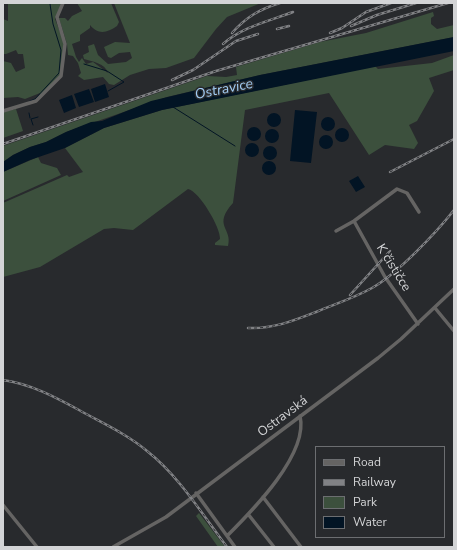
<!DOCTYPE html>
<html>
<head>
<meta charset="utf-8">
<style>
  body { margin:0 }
  #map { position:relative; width:457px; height:550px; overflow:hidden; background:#282a2d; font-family:"Nunito Sans",sans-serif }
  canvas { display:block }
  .frame { position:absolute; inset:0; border:4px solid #d3d4d6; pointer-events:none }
  .legend { position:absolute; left:315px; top:446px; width:130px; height:92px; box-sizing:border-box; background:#282a2d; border:1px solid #6c6e71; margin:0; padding:5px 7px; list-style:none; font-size:12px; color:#d3d4d6 }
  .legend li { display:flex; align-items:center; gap:8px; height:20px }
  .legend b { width:20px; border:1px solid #6c6e71 }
</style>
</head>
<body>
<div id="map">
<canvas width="457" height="550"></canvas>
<div class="frame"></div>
<ul class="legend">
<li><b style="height:5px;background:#656463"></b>Road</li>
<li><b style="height:5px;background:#818285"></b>Railway</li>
<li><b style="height:11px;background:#3c503d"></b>Park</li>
<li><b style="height:11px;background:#021424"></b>Water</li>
</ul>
</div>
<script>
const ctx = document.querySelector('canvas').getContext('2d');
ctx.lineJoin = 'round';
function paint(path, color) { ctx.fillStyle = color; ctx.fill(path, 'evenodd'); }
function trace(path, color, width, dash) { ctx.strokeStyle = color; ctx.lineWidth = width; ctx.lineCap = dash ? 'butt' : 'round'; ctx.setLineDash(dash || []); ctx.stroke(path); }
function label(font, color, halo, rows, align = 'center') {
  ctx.font = font + ' "Nunito Sans",sans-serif'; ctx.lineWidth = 3; ctx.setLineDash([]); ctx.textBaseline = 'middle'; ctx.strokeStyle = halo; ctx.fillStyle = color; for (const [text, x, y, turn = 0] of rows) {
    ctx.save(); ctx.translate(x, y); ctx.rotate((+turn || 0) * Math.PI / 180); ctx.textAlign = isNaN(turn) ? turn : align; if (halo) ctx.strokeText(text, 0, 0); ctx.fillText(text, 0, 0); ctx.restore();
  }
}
const green = new Path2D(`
  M8,3H62L55,19L64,42L61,74L39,97L40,93L25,99L18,97L3,98V61L11,63L16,72L25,68L23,54H18L16,50L6,54H3V19L8,21Z
  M77,3H111L119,22L117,26C107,33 98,35 90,25V28L80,35V41L72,44L76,57L79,62L82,58L86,64L93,62L108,73C105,63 93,62 84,59L83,55L89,52L88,46L94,44L98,55L108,64L126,62L132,58L130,52L119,53L111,58L108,57L104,47L115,42L130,43L114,3H261L227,17L216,29L194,58L166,68L149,69L130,75L114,85L109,84L103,77L84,80L78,76L81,73L78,63L73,56L68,55L67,44L59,18H65L68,21L72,16L82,11Z
  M433,12L434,16L431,18V24L437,29L454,25V37L260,75L167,97L66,132L46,142L30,147L13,155L3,162V146L207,76L226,77L237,75L236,67L320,42L366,33Z
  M454,55V70L429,78L434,91L417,121L409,125L418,143L414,149L385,145L369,155L329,93L245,110L233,203C212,226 233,228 228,246L215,245V243L220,239C221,228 199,191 188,189L133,230L114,228L104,229L40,267L3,277V203L67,175L69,177L83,172L65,148L104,128L162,110L375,66L378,69L432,63Z
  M16,109L23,131L3,138V112Z
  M38,157L41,163L57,168L61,175L3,201V172Z
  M199,513L225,547H218L196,516Z`);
const water = new Path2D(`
  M454,37V51L162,110L104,128L65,148L30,160L3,172V162L13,155L30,147L46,142L66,132L91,122L102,121L151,101L260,75Z
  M105,84L109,97L95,102L91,89Z
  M89,89L94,102L79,107L74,94Z
  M72,95L76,108L64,113L59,100Z
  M295,110L317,112L311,163L290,161Z
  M267 120a7 7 0 1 1 14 0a7 7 0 1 1-14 0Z
  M321 124a7 7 0 1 1 14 0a7 7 0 1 1-14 0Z
  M247 134a7 7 0 1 1 14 0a7 7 0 1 1-14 0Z
  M335 135a7 7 0 1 1 14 0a7 7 0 1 1-14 0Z
  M265 136a7 7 0 1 1 14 0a7 7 0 1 1-14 0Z
  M319 142a7 7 0 1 1 14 0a7 7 0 1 1-14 0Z
  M245 150a7 7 0 1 1 14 0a7 7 0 1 1-14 0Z
  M263 153a7 7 0 1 1 14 0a7 7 0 1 1-14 0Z
  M262 168a7 7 0 1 1 14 0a7 7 0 1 1-14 0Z
  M358,176L365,187L356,192L349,181Z`);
const stream = new Path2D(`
  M84,64L107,71L124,82L108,91
  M30,101L35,99L59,73L61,50L53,24L50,4
  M173,107L235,146
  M29,113L30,118
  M33,125L31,119L38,117`);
const minor = new Path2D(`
  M3,111L36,101L61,76L65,44L57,17L63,3
  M354,221L385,277L418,324
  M336,231L354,221L397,189L407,193L419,212
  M435,308L454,331
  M196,493L235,547
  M263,497L301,547
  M3,505L37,547
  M248,514L274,547
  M227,536C252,511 309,454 300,416
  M113,547L166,517L378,358L401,339L454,289`);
const rail = new Path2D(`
  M351,26L377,15L416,3
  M277,29L289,26
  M232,33C246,17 260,9 280,3
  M330,33L342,28L366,12L391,3
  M223,44C242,27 269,21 293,12
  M172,80L193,70L236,41L258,34
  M3,144L216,71L448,3
  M390,172L454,139
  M350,295L390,251
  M248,328C273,329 293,321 316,312C335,304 354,298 372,288C397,274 436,233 454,210
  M3,380C31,384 55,397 79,410C102,423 127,434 147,451C179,476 202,514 227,547`);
const streetNames = [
  ["K čističce",393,268,58],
  ["Ostravská",283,417,-37]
];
const waterNames = [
  ["Ostravice",224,90,-11]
];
paint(green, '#3c503d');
paint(water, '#021424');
trace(stream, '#021424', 1);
trace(minor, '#656463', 3.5);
trace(rail, '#818285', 2.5);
trace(rail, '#282a2d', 1, [3]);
label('13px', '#d3d4d6', '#282a2d', streetNames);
label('italic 14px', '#a2cdf5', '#282a2d', waterNames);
</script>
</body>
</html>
